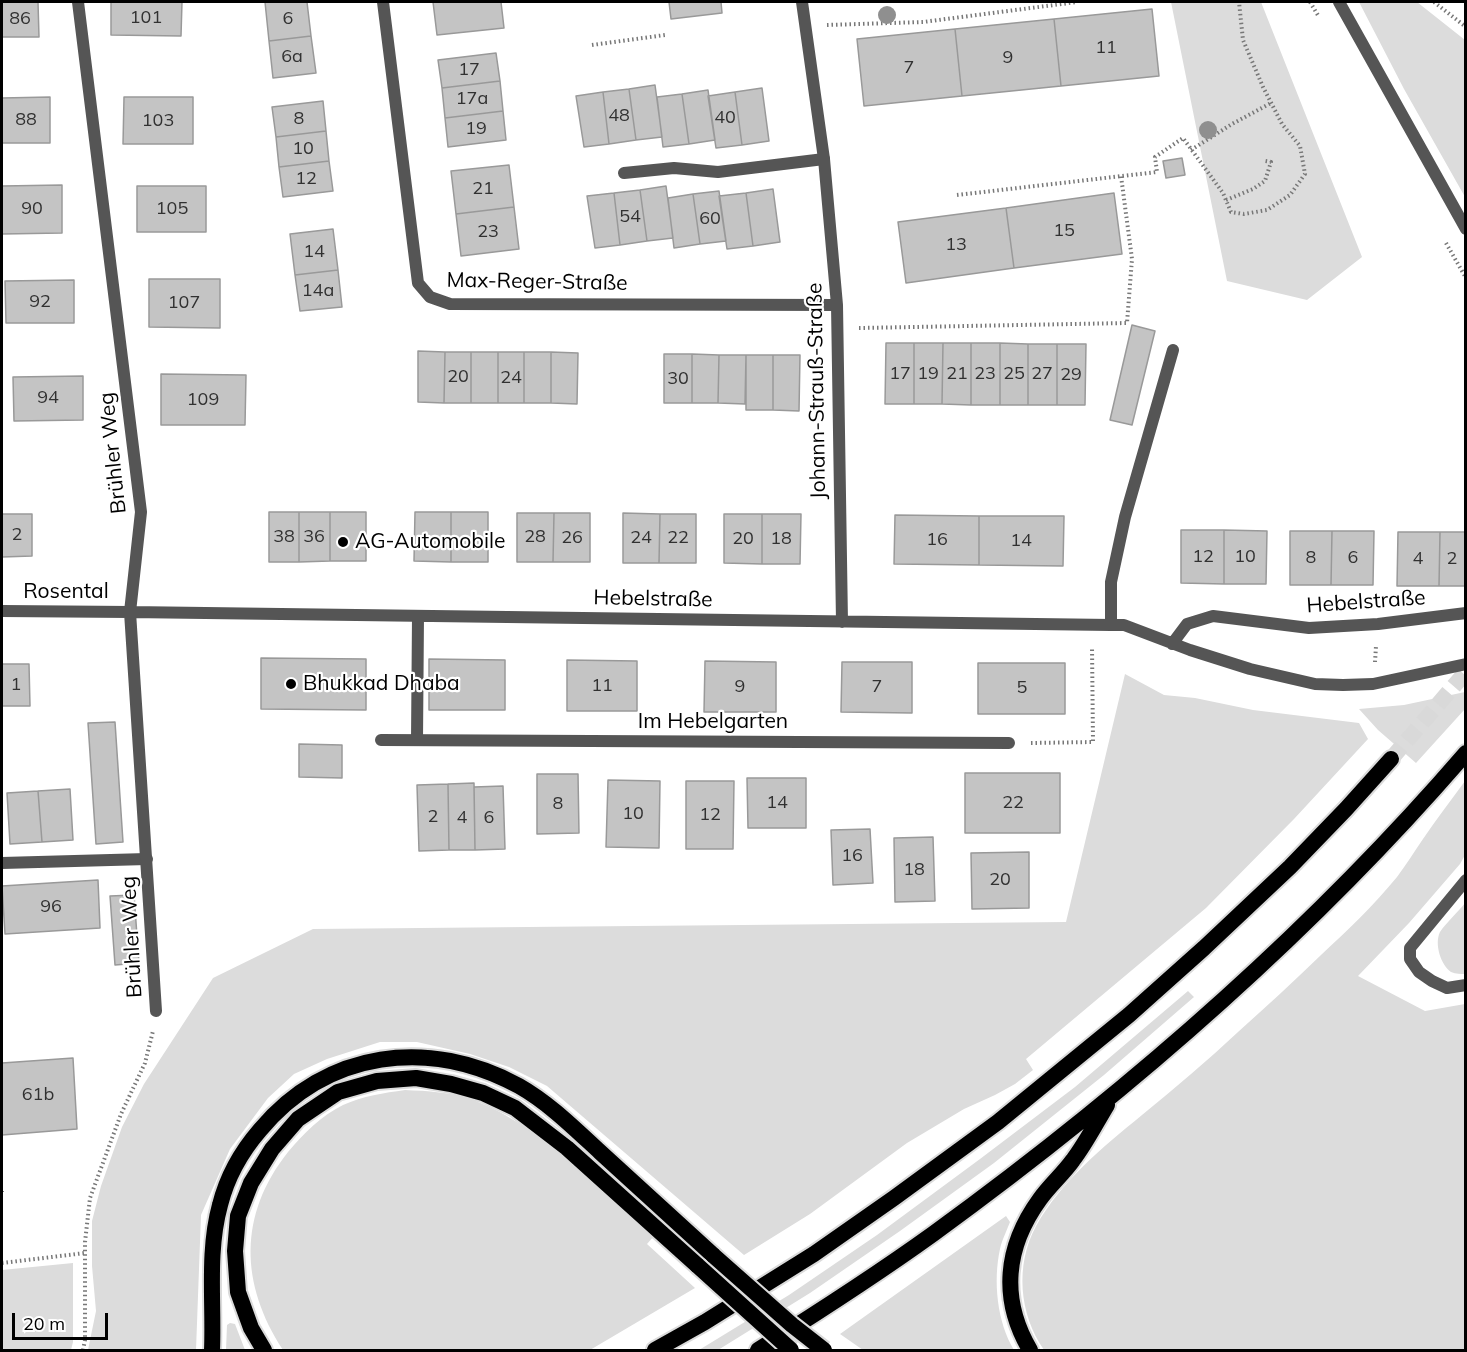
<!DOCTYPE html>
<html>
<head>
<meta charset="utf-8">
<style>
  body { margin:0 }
  #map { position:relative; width:1467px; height:1352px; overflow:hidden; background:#fff; font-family:Mulish,sans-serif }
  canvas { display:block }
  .frame { position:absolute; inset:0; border:3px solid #000; pointer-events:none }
  .scale { position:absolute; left:12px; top:1313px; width:96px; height:27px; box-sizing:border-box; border:3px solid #000; border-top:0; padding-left:8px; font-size:18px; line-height:21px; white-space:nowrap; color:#000; -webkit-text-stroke:4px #fff; paint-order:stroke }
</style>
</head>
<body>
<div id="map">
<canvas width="1467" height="1352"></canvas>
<div class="frame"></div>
<div class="scale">20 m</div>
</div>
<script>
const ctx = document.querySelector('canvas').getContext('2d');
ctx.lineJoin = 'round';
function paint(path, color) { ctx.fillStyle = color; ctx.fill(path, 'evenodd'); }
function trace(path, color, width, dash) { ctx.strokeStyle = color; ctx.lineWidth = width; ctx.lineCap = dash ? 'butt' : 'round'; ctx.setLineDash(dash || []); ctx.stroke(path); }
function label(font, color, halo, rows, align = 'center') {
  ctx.font = font + ' Mulish,sans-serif'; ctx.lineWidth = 4.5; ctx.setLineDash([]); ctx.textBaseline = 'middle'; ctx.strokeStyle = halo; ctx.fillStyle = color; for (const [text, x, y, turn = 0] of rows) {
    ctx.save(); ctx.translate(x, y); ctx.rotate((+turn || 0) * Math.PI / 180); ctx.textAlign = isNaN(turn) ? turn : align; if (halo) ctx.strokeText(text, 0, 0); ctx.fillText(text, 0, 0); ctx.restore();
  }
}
const green = new Path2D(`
  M1171,2H1261L1362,257L1307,300L1227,281Z
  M1359,2H1417L1465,40V197L1404,89Z
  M1125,674L1164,695L1195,698L1253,710L1359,723L1368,739L1294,819L1206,908L1026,1059L1033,1070L1015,1084L995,1095L964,1109L907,1143L810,1214L744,1255L547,1086L509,1067L470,1054L417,1042H380L327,1059L294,1074L268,1098L230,1149L201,1215L196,1350H88L96,1311L92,1266V1221L101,1186L122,1127L144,1084L213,978L313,929L1066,922Z
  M1465,692V709L1416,763L1378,730L1359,709L1404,705Z
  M1465,781V855L1460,864L1409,923L1358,976L1425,1011L1465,1004V1350H1044C1019,1314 1015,1265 1036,1226C1062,1180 1102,1148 1142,1115C1175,1088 1207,1061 1238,1032C1266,1007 1294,981 1321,955C1348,930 1374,905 1397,877C1406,865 1414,852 1423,839C1436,820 1451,800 1465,781Z
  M1465,903V974C1461,974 1456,974 1451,972C1441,965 1434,944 1440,932C1445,924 1459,911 1465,903Z
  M1188,991L1194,997L1104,1075L994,1163L900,1231L810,1293L718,1350H699L789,1295L877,1235L980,1159L1075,1087Z
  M405,1090C428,1091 451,1092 473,1100C517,1116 554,1148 589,1179C611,1198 633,1217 654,1236L647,1244L695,1288L590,1350H283C240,1284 238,1215 288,1152C304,1133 321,1116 343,1105C363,1096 384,1093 405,1090Z
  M1006,1216L1010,1222C1007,1230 1002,1240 1000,1249C993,1281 997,1322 1014,1350H863L840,1334Z
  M73,1263V1342L71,1350H2V1270Z
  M230,1323L235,1324L245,1350H226L227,1325Z`);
const building = new Path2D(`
  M2,2H38L39,37H2Z
  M111,2H182L181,36L111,35Z
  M265,2H307L311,36L269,41Z
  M433,2H501L504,28L437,35Z
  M669,2H721L722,13L671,19Z
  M1152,9L1159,76L1061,86L1054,19Z
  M1054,19L1061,86L962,96L955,29Z
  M955,29L962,96L864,106L857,39Z
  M311,36L316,73L273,78L269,41Z
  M496,53L500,81L442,88L438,60Z
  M500,81L503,111L445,118L442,88Z
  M655,85L662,137L636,140L629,89Z
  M762,88L769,141L742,145L735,92Z
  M629,89L636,140L609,144L603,92Z
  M708,90L715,140L689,144L682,94Z
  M603,92L609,144L584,147L576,96Z
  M735,92L742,145L716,148L708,96Z
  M682,94L689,144L663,147L657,97Z
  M50,97V143H2V98Z
  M124,97H193V144H123Z
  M323,101L326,131L276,137L272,107Z
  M503,111L506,140L448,147L445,118Z
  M326,131L329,161L279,167L276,137Z
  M1182,158L1185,175L1166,178L1163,161Z
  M329,161L333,191L283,197L279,167Z
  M509,165L514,207L456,214L451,171Z
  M62,185V233L2,234V186Z
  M137,186H206V232H137Z
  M666,186L673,238L647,241L640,190Z
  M773,189L780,242L753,246L746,193Z
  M640,190L647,241L620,245L614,193Z
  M719,191L726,241L700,244L693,194Z
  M614,193L620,245L595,248L587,196Z
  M746,193L753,246L727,249L719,196Z
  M1114,193L1122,254L1014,268L1006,208Z
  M693,194L700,244L674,248L668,198Z
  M514,207L519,249L461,256L456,214Z
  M1006,208L1014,268L906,283L898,222Z
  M333,229L338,270L295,275L290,234Z
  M338,270L342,307L300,311L295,275Z
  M149,279H220V328L149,327Z
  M74,280V323H6L5,281Z
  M1132,325L1155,331L1132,425L1110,420Z
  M886,343H914V404H885Z
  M914,343H943L942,404H914Z
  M943,343H971V405L942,404Z
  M971,343H1000V405H971Z
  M1000,343L1028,344V405H1000Z
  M1028,344H1057V405H1028Z
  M1057,344H1086L1085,405H1057Z
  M418,351L445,352L444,403L418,402Z
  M445,352H471V403H444Z
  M471,352H498V403H471Z
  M498,352H524V403H498Z
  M524,352H551V403H524Z
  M551,352L578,353L577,404L551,403Z
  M664,354H692V403H664Z
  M692,354L719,355L718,403H692Z
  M719,355H746L745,404L718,403Z
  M746,355H773V410H746Z
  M773,355H800L799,411L773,410Z
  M161,374L246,375L245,425H161Z
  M83,376V420L14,421L13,377Z
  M269,512H299V562H269Z
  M299,512H330V561L299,562Z
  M330,512H366V561H330Z
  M415,512H451V562L414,561Z
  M451,512H488V562H451Z
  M517,513H554L553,562H517Z
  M554,513H590V562H553Z
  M623,513L660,514L659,563H623Z
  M2,514H32V556L2,557Z
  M660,514H696V563H659Z
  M724,514H762V564L724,563Z
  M762,514H801L800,564H762Z
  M895,515L979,516V565L894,564Z
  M979,516H1064L1063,566L979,565Z
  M1181,530H1224V584L1181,583Z
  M1224,530L1267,531L1266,584H1224Z
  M1290,531H1332L1331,585H1290Z
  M1332,531H1374L1373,585H1331Z
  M1398,532H1440L1439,586H1397Z
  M1440,532H1466V586H1439Z
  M261,658L366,659V710L261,709Z
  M429,659L505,660V710H429Z
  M567,660L637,661V711H567Z
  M705,661L776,662V712H704Z
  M842,662H912V713L841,712Z
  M978,663H1065V714H978Z
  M2,664H29L30,706H2Z
  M115,722L123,842L96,844L88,723Z
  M299,744L342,745V778L299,777Z
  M965,773H1060V833H965Z
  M537,774H578L579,833L537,834Z
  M747,778H806V828H748Z
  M608,780L660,781L659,848L606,847Z
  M686,781H734L733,849H686Z
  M474,783L475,850H449L448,784Z
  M448,784L449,850L419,851L417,785Z
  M503,786L505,849L475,850L474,787Z
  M70,789L73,840L42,842L38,791Z
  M38,791L42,842L10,844L7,793Z
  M870,829L873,883L833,885L831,830Z
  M933,837L935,901L895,902L894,838Z
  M1029,852V908L972,909L971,853Z
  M98,880L100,928L5,934L2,886Z
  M134,895L139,963L115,965L110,896Z
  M73,1058L77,1129L2,1135V1063Z`);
const trunkTunnel = new Path2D(`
  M1391,759L1466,672`);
const path = new Path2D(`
  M1310,2L1319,17
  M1434,2L1466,27
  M827,25L923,22L1077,2
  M592,45L665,35
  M1191,150L1232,124L1271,103
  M957,195L1157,172L1155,157L1183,138L1223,193L1231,212L1244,214L1267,210L1290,195L1305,174L1300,146L1282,124L1263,87L1243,40L1239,2
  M1226,200L1253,189L1265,181L1271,162L1265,161
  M1446,243L1466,278
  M859,328L1127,323L1132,259L1121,176
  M1375,662L1376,646
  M1031,743L1093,742L1092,647
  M2,1191V1192
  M2,1263L85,1253
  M83,1350L85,1340V1242L90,1198L121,1114L145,1063L153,1031`);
const service = new Path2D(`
  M624,173L674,168L718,172L824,159
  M1111,625V582L1125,517L1173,350
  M2,863L147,859
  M1466,880L1410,948V959L1419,972L1432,981L1447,988L1466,985`);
const minor = new Path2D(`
  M78,2L141,512L130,612L156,1011
  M383,2L418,283L430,297L450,304L837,305
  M802,2L824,159L837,305L842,622
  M2,611L130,612L1111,625H1124L1190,650L1250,669L1315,684L1343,685L1373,684L1466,664
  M1172,644L1187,624L1213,616L1309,628L1378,624L1466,613
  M381,740L1009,743
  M417,740L418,616`);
const tertiary = new Path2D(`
  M1339,2L1466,229`);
const trunk = new Path2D(`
  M212,1350C214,1303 207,1252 220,1205C227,1177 241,1152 260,1130C327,1050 429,1037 519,1086C549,1103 575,1129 600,1152C638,1187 676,1221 714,1256
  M264,1350L251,1328L238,1292L235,1251L238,1216L251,1183L272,1149L298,1119L338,1092L377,1081L416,1078L451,1084L483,1093L515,1108L567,1148L698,1266
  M655,1350L705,1322L814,1254L894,1198L998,1122L1129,1015L1204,948L1290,867L1346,809L1391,759
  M758,1350C817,1313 876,1275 933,1234C1127,1093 1309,935 1466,753
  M1030,1350C1000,1299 1005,1247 1040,1199C1050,1185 1063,1174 1073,1160C1086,1143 1096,1123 1107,1105`);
const trunkBridge = new Path2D(`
  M714,1256L792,1325L824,1350
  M698,1266L791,1350`);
const trees = [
  [887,15],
  [1208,130]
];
const markers = [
  [343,542,6,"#000"],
  [291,684,6,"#000"]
];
const numberNames = [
  ["101",146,18],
  ["86",20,19],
  ["6",288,19],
  ["11",1106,48],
  ["6a",292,57],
  ["9",1008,58],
  ["7",909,68],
  ["17",469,70],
  ["17a",472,99],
  ["48",619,116],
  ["40",725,118],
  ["8",299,119],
  ["88",26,120],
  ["103",158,121],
  ["19",476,129],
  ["10",303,149],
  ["12",306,179],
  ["21",483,189],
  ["90",32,209],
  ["105",172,209],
  ["54",630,217],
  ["60",710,219],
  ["15",1064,231],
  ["23",488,232],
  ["13",956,245],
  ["14",314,252],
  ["14a",318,291],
  ["92",40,302],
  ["107",184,303],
  ["17",900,374],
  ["19",928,374],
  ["21",957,374],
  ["23",985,374],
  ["25",1014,374],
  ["27",1042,374],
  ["29",1071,375],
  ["20",458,377],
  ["24",511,378],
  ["30",678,379],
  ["94",48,398],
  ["109",203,400],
  ["2",17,535],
  ["38",284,537],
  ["36",314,537],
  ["28",535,537],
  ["26",572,538],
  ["24",641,538],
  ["22",678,538],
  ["20",743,539],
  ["18",781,539],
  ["16",937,540],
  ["14",1021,541],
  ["12",1203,557],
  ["10",1245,557],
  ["8",1311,558],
  ["6",1353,558],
  ["4",1418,559],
  ["2",1452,559],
  ["1",16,685],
  ["11",602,686],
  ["9",740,687],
  ["7",877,687],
  ["5",1022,688],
  ["14",777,803],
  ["22",1013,803],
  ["8",558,804],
  ["10",633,814],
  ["12",710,815],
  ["2",433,817],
  ["4",462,818],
  ["6",489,818],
  ["16",852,856],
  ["18",914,870],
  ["20",1000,880],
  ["96",51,907],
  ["61b",38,1095]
];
const streetNames = [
  ["Max-Reger-Straße",537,282,1],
  ["Johann-Strauß-Straße",817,391,-91],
  ["Brühler Weg",113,453,-96],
  ["Rosental",66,592],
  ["Hebelstraße",653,599,1],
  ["Hebelstraße",1366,602,-4],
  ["Im Hebelgarten",713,722],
  ["Brühler Weg",132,937,-93]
];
const poiNames = [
  ["AG-Automobile",355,542],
  ["Bhukkad Dhaba",303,684]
];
paint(green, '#dcdcdc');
paint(building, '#c4c4c4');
trace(building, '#999', 1.5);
trace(trunkTunnel, '#d9d9d9', 16, [16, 8]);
trace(trunk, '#dbdbdb', 20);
trace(path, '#777', 4, [1.5, 3]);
trace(service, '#555', 12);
trace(minor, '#555', 12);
trace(tertiary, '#555', 12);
trace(trunk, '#000', 16);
trace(trunkBridge, '#dbdbdb', 20, []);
trace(trunkBridge, '#000', 16);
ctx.fillStyle = '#8f8f8f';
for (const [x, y] of trees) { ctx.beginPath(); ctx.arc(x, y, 9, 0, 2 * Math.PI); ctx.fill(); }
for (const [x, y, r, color] of markers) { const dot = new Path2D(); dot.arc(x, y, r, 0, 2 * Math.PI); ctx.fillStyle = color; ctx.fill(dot); trace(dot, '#fff', 2); }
label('18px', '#313131', null, numberNames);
label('21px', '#000', '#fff', streetNames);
label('21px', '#000', '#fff', poiNames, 'left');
</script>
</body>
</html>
